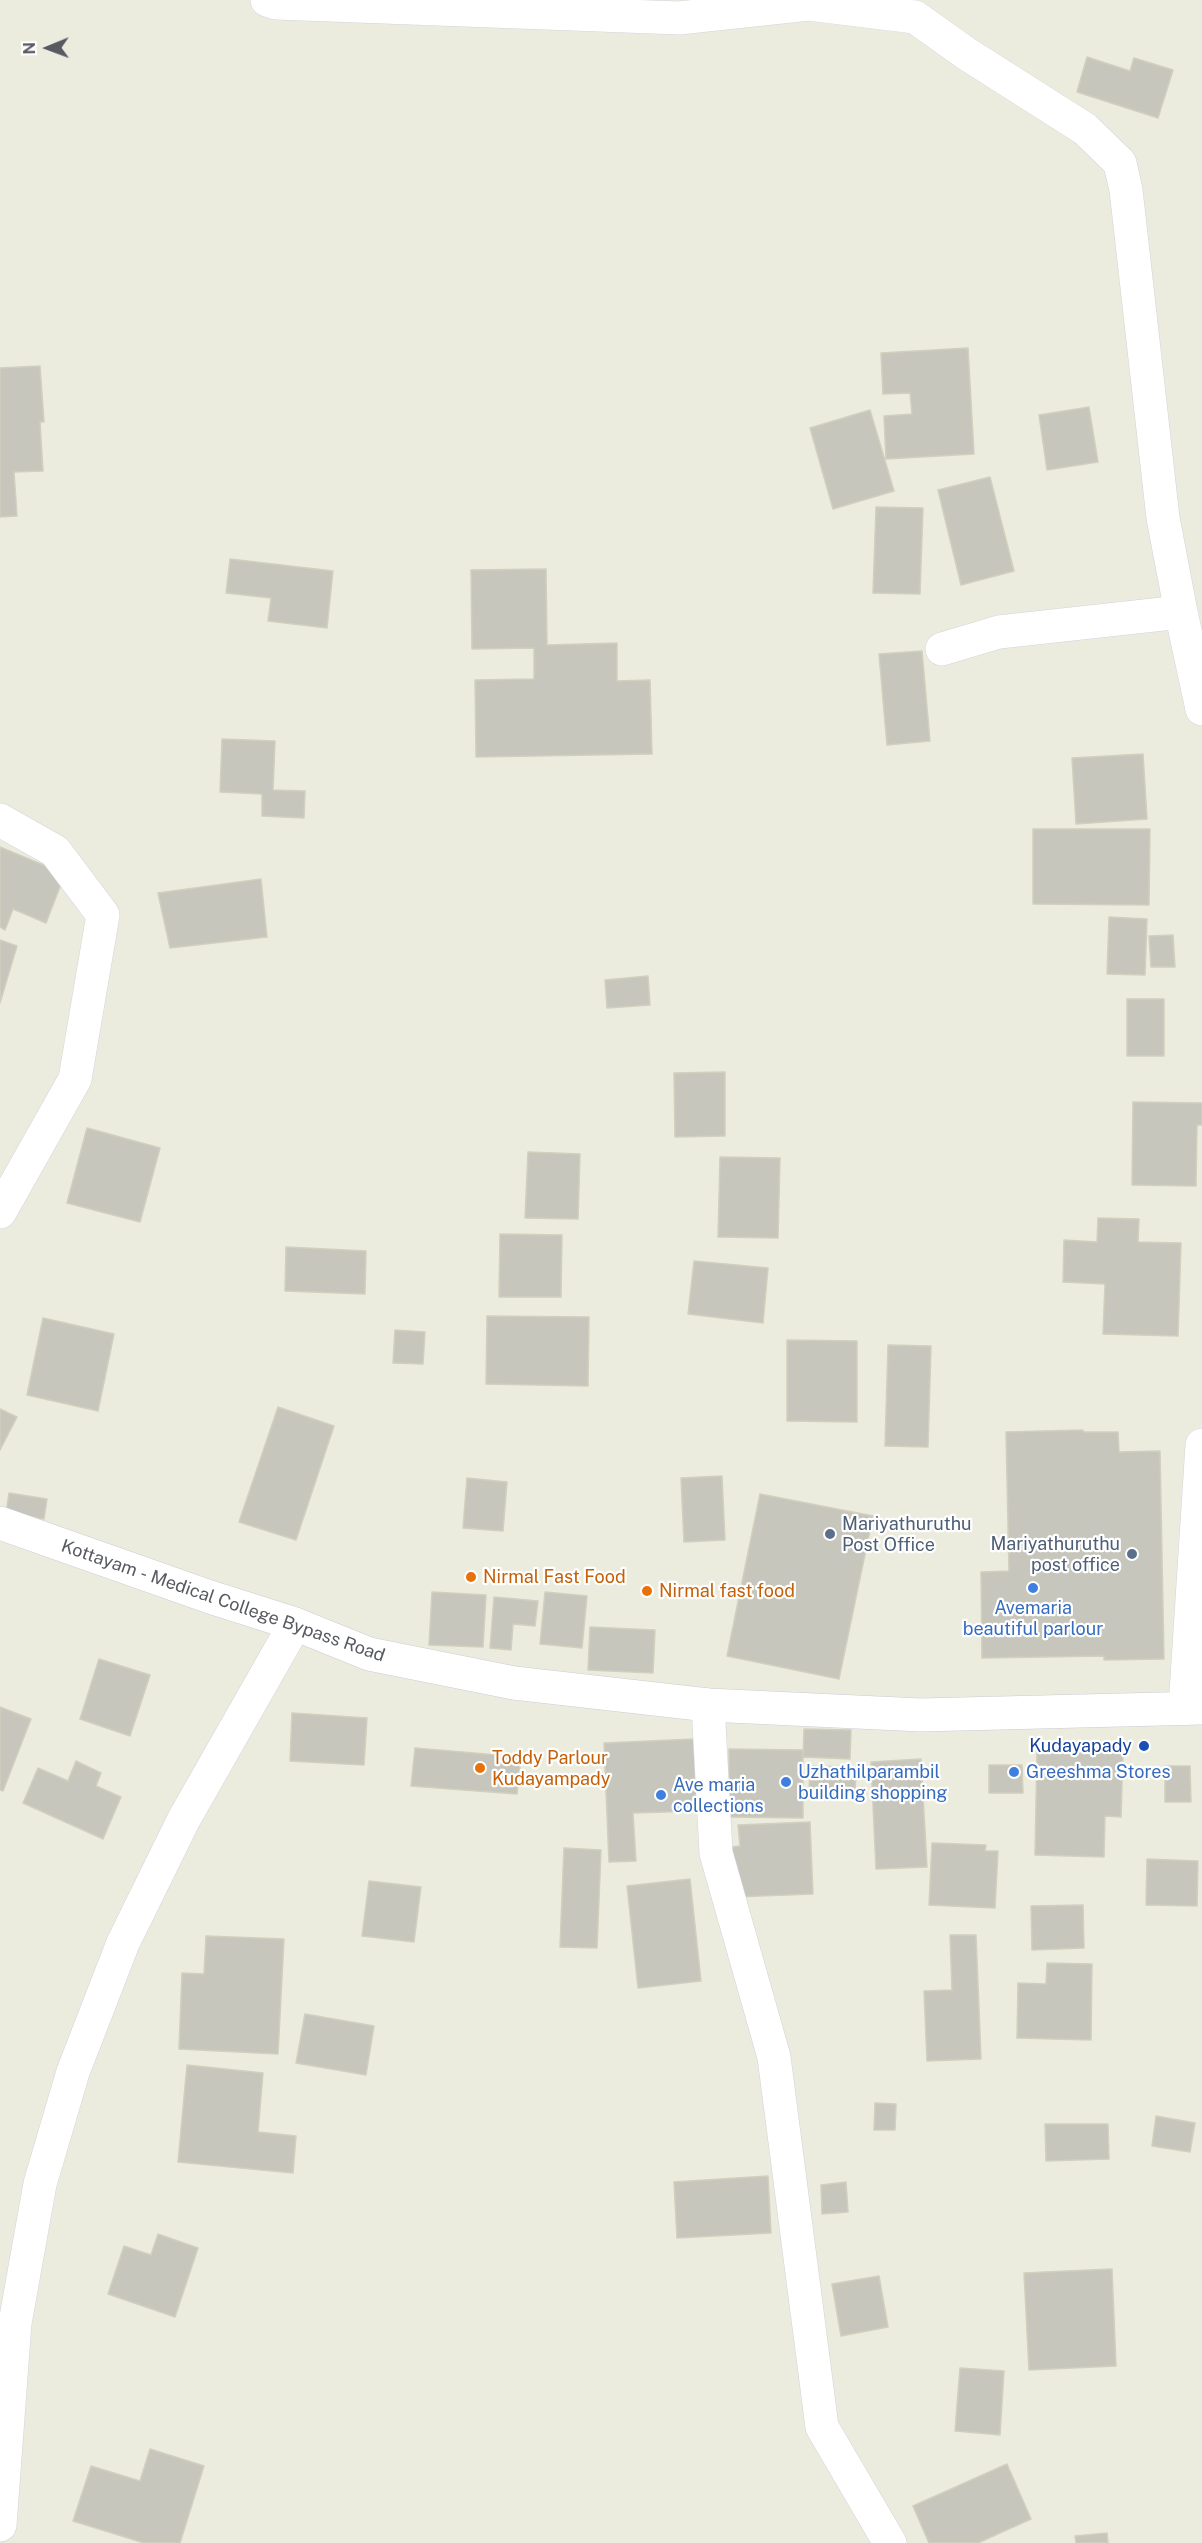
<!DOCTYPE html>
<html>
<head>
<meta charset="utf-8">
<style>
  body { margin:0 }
  #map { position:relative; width:1202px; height:2543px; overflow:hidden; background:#ececde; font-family:"Public Sans",sans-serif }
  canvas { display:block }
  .north { position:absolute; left:18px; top:18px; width:60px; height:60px; -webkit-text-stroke:4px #fff; paint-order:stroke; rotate:269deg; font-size:16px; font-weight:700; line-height:24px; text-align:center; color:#585a61 }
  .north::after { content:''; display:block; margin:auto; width:21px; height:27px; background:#585a61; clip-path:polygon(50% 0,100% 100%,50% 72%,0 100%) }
</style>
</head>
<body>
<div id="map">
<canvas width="1202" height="2543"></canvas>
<div class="north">N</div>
</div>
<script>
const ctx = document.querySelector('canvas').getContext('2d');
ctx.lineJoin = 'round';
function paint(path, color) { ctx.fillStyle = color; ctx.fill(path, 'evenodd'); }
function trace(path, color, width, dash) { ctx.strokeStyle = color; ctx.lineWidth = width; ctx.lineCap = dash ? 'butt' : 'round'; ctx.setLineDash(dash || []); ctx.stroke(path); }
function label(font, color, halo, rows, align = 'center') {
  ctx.font = font + ' "Public Sans",sans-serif'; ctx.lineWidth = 4.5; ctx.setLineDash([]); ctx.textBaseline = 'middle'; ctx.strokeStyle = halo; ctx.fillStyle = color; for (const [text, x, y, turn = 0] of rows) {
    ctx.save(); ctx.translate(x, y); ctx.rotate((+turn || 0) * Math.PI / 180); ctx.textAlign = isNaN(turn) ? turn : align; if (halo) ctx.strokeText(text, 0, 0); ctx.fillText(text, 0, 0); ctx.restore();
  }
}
const building = new Path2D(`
  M1087,57L1130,71L1134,58L1173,70L1158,118L1077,92Z
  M968,348L974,454L886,459L884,416L912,414L910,393L883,394L881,353Z
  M40,366L44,422H40L43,471L14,472L17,516L0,517V368Z
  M1089,407L1098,462L1047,470L1039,415Z
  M870,410L894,491L833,509L810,428Z
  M990,477L1014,571L961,585L938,490Z
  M876,507L923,508L920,594L873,593Z
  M230,559L333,571L327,628L268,621L271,598L226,593Z
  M546,569L547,645L617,643V681L650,680L652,754L476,757L475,680L534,679V648L472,649L471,570Z
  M922,651L930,741L887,745L879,654Z
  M222,739L275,741L273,790L305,791L304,818L262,816V794L220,792Z
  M1143,754L1147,819L1076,824L1072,758Z
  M1033,829H1150L1149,905L1033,904Z
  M0,847L65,874L46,923L13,909L5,930L0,927Z
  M261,879L267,937L170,948L158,893Z
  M1109,917L1147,919L1145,975L1107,974Z
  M1173,935L1175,967H1151L1149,936Z
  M0,940L17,946L0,1003Z
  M648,976L650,1005L607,1008L605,980Z
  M1127,999H1164V1056H1127Z
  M725,1072V1136L675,1137L674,1073Z
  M1133,1102L1202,1103V1125H1197L1196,1186L1132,1185Z
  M87,1128L160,1148L140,1222L67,1203Z
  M528,1152L580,1154L578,1219L525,1218Z
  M720,1157L780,1158L778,1238L718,1237Z
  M1098,1218L1139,1219L1138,1242L1181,1243L1178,1336L1103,1334L1105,1284L1063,1282L1064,1240L1097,1242Z
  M500,1234L562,1235L561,1297H499Z
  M286,1247L366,1251L365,1294L285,1291Z
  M694,1261L768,1268L763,1323L688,1314Z
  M487,1316L589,1317L588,1386L486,1384Z
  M43,1318L114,1334L98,1411L27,1395Z
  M395,1330L425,1332L423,1364L393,1363Z
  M787,1340L857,1341V1422L787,1421Z
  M888,1345L931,1346L928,1447L885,1446Z
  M278,1407L334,1426L296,1540L239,1522Z
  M0,1409L17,1417L0,1450Z
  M1083,1430V1432H1118L1119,1452L1160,1451L1164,1659L1104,1660V1656L982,1658L981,1572L1009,1571L1006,1432Z
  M722,1476L725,1540L684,1542L681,1478Z
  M467,1478L507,1482L503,1531L463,1528Z
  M9,1493L47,1499L44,1519L6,1513Z
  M760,1494L873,1516L839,1679L727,1656Z
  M432,1592L486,1595L483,1647L429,1645Z
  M545,1592L587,1596L582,1648L540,1644Z
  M494,1597L538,1601L535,1626L513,1624L511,1650L490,1648Z
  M590,1627L655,1630L653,1673L588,1670Z
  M99,1659L150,1675L130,1736L80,1719Z
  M0,1707L31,1719L3,1791L0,1790Z
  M292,1713L367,1718L364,1765L290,1761Z
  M804,1729L851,1730L850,1759L803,1757Z
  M694,1739L697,1811L633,1813L636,1861L609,1862L604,1743Z
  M415,1748L521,1757L517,1794L411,1786Z
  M729,1749L803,1750V1818L729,1817Z
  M1037,1751L1123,1753L1121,1817L1105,1816L1104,1857L1035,1855Z
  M921,1759L927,1867L876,1869L871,1762Z
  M76,1761L101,1773L96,1786L121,1797L103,1839L23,1803L38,1768L68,1781Z
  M989,1765H1022L1023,1793H989Z
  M810,1766L856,1767L855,1796L809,1794Z
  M1165,1766H1190L1191,1802H1165Z
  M810,1822L813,1894L733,1897L731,1847L740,1846L738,1825Z
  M932,1843L986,1845L985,1851H998L995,1908L929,1905Z
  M564,1848L601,1850L597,1948L560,1947Z
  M1147,1859L1198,1861L1197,1906L1146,1905Z
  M690,1879L701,1981L638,1988L627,1886Z
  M369,1881L421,1887L414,1942L362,1936Z
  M1083,1905L1084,1948L1032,1950L1031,1906Z
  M950,1935H976L981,2059L927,2061L924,1991L952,1990Z
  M206,1936L284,1939L278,2054L179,2049L182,1973L204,1974Z
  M1047,1963L1092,1964L1091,2040L1017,2038L1018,1983L1046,1984Z
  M305,2014L374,2026L366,2075L296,2063Z
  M187,2065L263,2073L258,2132L296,2136L293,2173L178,2162Z
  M875,2103L896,2104L895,2130H874Z
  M1156,2116L1195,2123L1190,2152L1152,2146Z
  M1045,2124H1108L1109,2159L1046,2161Z
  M768,2176L771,2233L677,2238L674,2182Z
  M846,2182L848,2212L822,2214L821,2185Z
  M158,2234L198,2248L175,2317L108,2294L124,2246L151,2255Z
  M1112,2269L1116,2366L1029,2370L1024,2273Z
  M879,2276L888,2327L841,2336L832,2284Z
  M960,2368L1004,2371L1000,2435L955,2431Z
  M150,2449L204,2466L180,2543H144L73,2521L91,2466L140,2481Z
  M1007,2464L1031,2519L978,2543H929L913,2506Z
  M1107,2533L1108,2543H1076L1075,2536Z`);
const minor = new Path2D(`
  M267,0L276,3L679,18L809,4L915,17L967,54L1085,129L1120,163L1126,190L1163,518L1181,612L1202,709
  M942,649L999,632L1181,612
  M0,820L55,851L103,915L75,1079L0,1212
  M708,1705L716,1853L774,2057L822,2427L890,2543
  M1185,1708L1202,1445
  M0,2525L15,2323L40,2184L73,2072L123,1943L184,1819L295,1624`);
const secondary = new Path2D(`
  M0,1523L210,1597L295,1624L369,1654L514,1683L708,1705L921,1715L1202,1708`);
const markers = [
  [830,1534,6,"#5c6f8a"],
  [1132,1554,6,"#5c6f8a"],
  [471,1577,6,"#e8710a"],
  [1033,1588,6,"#3f7fe0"],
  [647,1591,6,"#e8710a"],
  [1144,1746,6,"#1a4fb4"],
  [480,1768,6,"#e8710a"],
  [1014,1772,6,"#3f7fe0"],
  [786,1782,6,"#3f7fe0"],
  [661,1795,6,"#3f7fe0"]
];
const serviceNames = [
  ["Mariyathuruthu",842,1524],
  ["Post Office",842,1545],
  ["Mariyathuruthu",1120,1544,"right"],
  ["post office",1120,1565,"right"]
];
const foodNames = [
  ["Nirmal Fast Food",483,1577],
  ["Nirmal fast food",659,1591],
  ["Toddy Parlour",492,1758],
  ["Kudayampady",492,1779]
];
const streetNames = [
  ["Kottayam - Medical College Bypass Road",223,1601,19]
];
const shopNames = [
  ["Avemaria",1033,1608,"center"],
  ["beautiful parlour",1033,1629,"center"],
  ["Uzhathilparambil",798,1772],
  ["building shopping",798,1793],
  ["Greeshma Stores",1026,1772],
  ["Ave maria",673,1785],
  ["collections",673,1806]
];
const transitNames = [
  ["Kudayapady",1132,1746]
];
paint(building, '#c7c6bc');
trace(building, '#d1cfbd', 1.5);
trace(minor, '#d2d3da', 34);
trace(secondary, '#caccd4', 34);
trace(minor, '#fff', 33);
trace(secondary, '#fff', 33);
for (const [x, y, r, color] of markers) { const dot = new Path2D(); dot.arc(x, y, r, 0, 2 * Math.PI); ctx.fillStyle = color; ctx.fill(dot); trace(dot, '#fff', 2); }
label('18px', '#4e5e75', '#fff', serviceNames, 'left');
label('18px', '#c56008', '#fff', foodNames, 'left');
label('18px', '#585a61', '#fff', streetNames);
label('18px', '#366cbe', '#fff', shopNames, 'left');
label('18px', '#164399', '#fff', transitNames, 'right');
</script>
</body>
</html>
